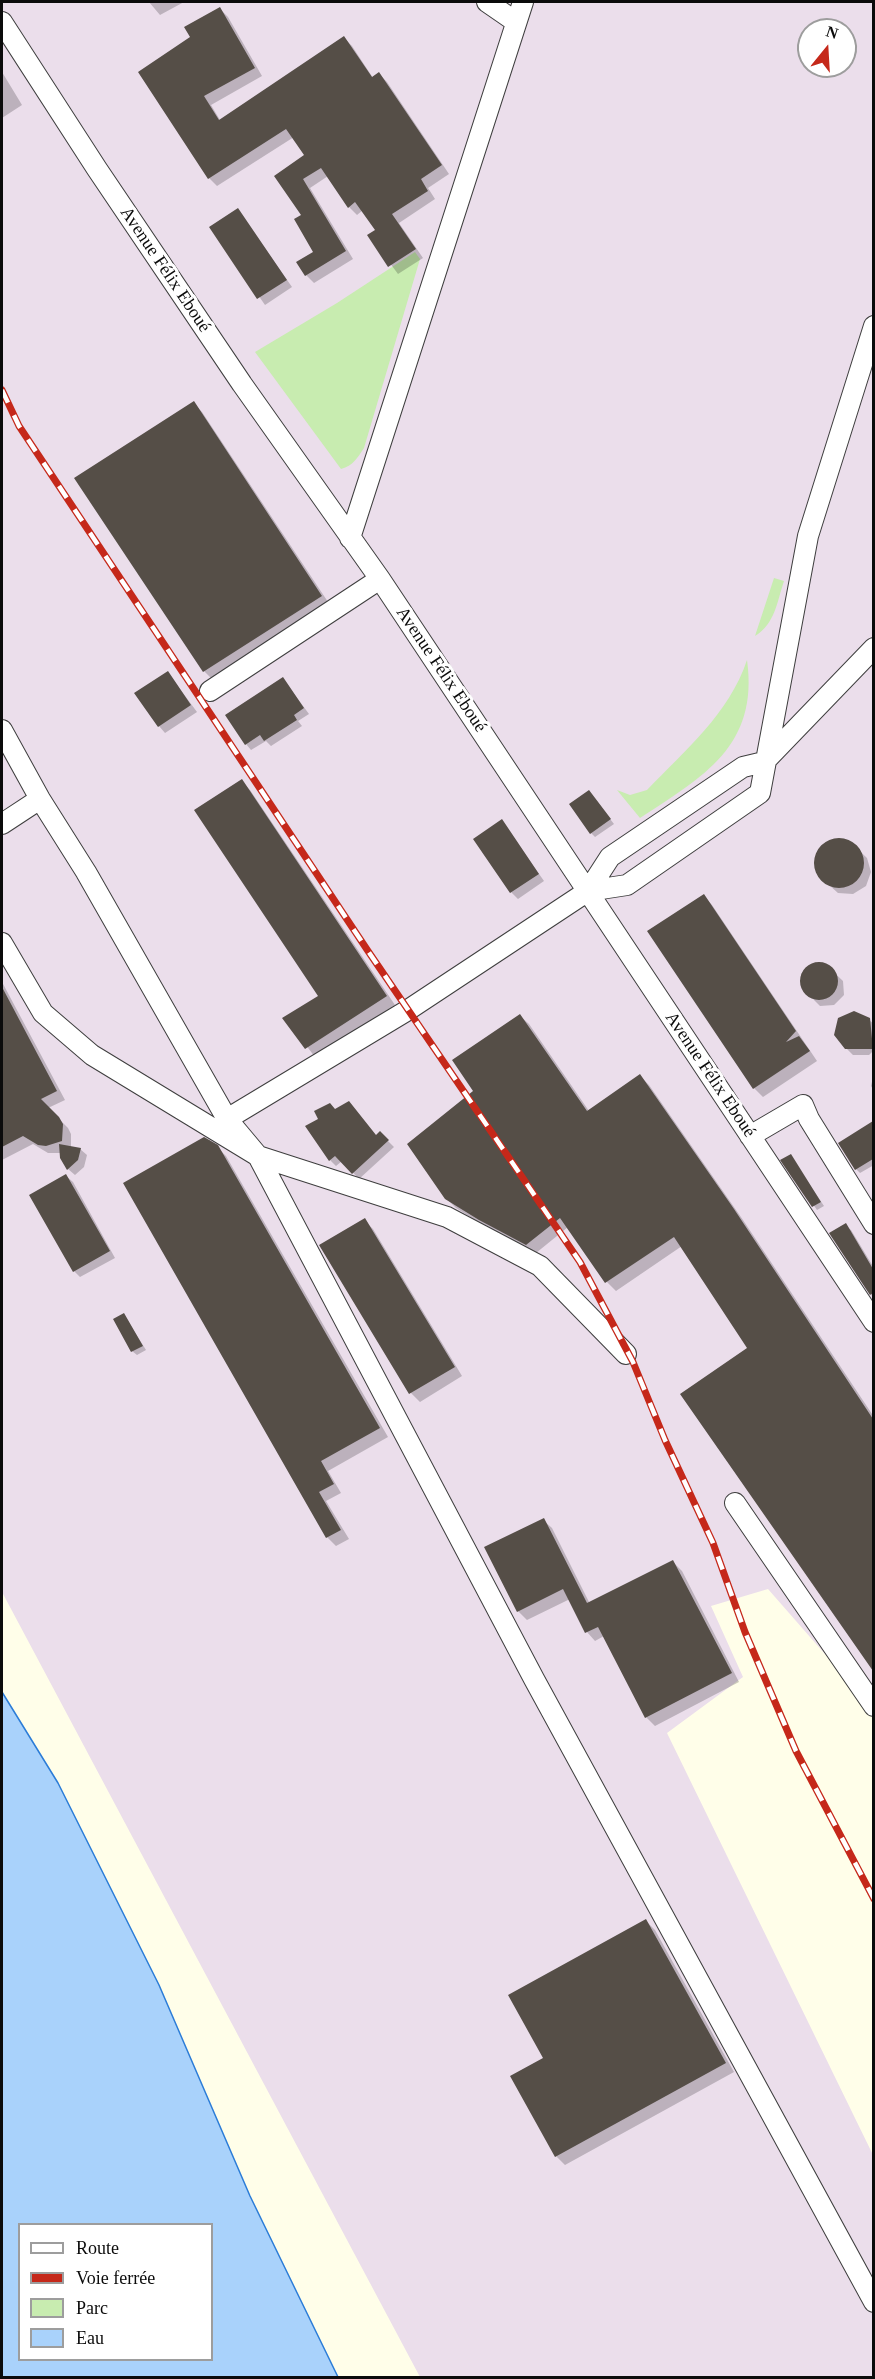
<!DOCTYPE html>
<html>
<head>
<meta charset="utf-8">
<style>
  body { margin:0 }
  #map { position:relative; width:875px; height:2379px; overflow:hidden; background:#fffee9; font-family:Georgia,serif }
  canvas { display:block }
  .frame { position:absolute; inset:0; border:3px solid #0b0b0b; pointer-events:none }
  .legend { position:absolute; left:18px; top:2223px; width:195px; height:138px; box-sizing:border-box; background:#fff; border:2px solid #9d9d9d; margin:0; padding:8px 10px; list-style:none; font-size:18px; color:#0b0b0b }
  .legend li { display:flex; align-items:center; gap:12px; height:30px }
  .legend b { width:30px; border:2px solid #9d9d9d }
  .north { position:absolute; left:797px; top:18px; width:60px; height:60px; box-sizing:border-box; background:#fff; border:2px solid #9d9d9d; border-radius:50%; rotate:18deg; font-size:16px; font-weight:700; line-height:24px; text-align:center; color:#0b0b0b }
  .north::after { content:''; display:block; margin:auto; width:21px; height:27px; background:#c5281a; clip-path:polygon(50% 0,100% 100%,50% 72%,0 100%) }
</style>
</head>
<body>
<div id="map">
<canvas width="875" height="2379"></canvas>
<div class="frame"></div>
<ul class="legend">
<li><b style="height:8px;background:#fff"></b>Route</li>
<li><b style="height:8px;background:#c5281a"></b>Voie ferrée</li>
<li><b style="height:16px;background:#c8ecb0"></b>Parc</li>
<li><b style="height:16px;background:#a9d2fb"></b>Eau</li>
</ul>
<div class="north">N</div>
</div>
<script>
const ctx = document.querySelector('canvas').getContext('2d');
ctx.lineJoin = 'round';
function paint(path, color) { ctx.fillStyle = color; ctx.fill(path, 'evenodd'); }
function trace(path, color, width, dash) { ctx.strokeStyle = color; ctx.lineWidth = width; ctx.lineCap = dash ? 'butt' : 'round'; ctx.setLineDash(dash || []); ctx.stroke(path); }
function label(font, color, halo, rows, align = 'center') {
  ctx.font = font + ' Georgia,serif'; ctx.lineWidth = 6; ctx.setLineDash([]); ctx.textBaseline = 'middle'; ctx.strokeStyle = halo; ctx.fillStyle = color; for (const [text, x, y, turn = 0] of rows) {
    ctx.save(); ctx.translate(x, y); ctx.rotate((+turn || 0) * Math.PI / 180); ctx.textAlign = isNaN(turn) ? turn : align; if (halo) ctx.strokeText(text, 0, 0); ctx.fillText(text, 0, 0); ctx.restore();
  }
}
const industrial = new Path2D(`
  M2,2H873V1709L768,1589L711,1606L743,1677L667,1733L873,2155V2377H420L2,1592ZM809,30H845V66H809Z`);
const green = new Path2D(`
  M415,252L420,259L364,448C358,457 353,466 341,469L255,352L337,303Z
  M774,578L784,581C777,602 775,624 755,636Z
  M747,660C759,746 703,777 640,818L617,790L630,795L647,790C685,750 729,714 747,660Z`);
const water = new Path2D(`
  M2,1692L58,1783L159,1985L250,2196L338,2377H2ZM20,2224H212V2360H20Z`);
const shadow = new Path2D(`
  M149,2H184L160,15Z
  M220,9L228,17L262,76L211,105L220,120L344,38L352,46L373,78L379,74L387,82L449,174L428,188L435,199L399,223L423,258L398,274L369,235L377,230L363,210L357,215L349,207L328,176L310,188L353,259L314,283L306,275L315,253L303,216L276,176L306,155L294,137L217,186L209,178L192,38Z
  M2,72L22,105L2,118Z
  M238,210L292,287L265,305L211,227Z
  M193,403L202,412L330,605L213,680L204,671Z
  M168,673L197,712L165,733L159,726Z
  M283,679L309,714L298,721L302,726L271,746L266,741L251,750L246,744Z
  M241,781L250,790L395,1005L315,1057L285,1018L321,996Z
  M589,792L614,824L595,837L591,833Z
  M502,821L544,881L518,899L511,892Z
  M833,839L848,840L867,858L871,872L866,886L853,894L838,893L819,876L814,862L820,848Z
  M704,896L712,905L817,1061L763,1097L754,1088Z
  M811,964H825L843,981L844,995L834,1005L820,1006L802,988L801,974Z
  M2,982L65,1100L48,1108L68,1128L71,1134V1147L80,1149L87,1155L84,1167L75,1175L68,1169L61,1153H48L33,1144L2,1160Z
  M520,1016L529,1024L589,1111L640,1076L649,1085L743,1220L874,1417V1669L824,1596L750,1348L682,1246L616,1291L607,1282L568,1227L536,1253L489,1229L456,1208L446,1198L475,1091Z
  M869,1020L874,1024V1050L869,1055H853L846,1048Z
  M874,1073V1091L871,1086Z
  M335,1110L376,1136L380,1133L394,1147L359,1179L342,1161L336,1166L330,1160Z
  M870,1125L874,1128V1165L860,1173L856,1169Z
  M217,1147L226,1156L388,1437L328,1471L341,1493L326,1501L349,1539L336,1546L327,1537Z
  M790,1155L824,1206L817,1210L783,1160Z
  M66,1176L73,1182L115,1258L80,1277L74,1271Z
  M364,1220L373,1229L462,1376L420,1402L411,1393Z
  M845,1225L851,1230L874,1268V1299L831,1233Z
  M124,1315L146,1350L137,1355L132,1351Z
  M543,1520L552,1528L590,1604L673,1562L682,1571L739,1682L655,1726L646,1717L604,1636L595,1641L587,1632L570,1599L527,1620L518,1611Z
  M646,1921L655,1930L734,2072L565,2165L556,2156Z`);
const building = new Path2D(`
  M220,7L255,68L204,96L219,120L344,36L372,77L379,72L442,165L421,179L428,191L392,214L416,249L388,267L367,235L375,230L355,202L348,208L321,168L303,179L346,251L305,276L296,262L313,252L294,219L301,215L274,176L304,155L286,129L208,179L138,72L190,37L184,27Z
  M238,208L287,280L257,299L209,227Z
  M194,401L322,596L203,672L74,478Z
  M168,671L191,705L158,727L134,693Z
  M283,677L304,708L294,715L297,720L264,741L260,735L245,745L225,715Z
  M242,779L387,996L305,1049L282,1018L318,996L194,810Z
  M589,790L611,819L590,834L569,804Z
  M502,819L539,874L510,893L473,839Z
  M814 863a25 25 0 1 1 50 0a25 25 0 1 1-50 0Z
  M704,894L796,1031L786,1042L799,1036L810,1051L753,1089L647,931Z
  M800 981a19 19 0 1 1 38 0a19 19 0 1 1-38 0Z
  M2,987L57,1091L41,1099L59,1117L63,1124L62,1141L46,1146L38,1145L23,1136L2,1147Z
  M854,1011L870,1018L873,1049H845L834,1035L838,1018Z
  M520,1014L587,1111L640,1074L734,1209L873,1419V1671L680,1394L747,1348L674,1237L605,1283L560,1218L526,1245L479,1220L445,1199L407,1144L473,1091L452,1060Z
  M349,1101L376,1135L380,1131L389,1140L352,1174L335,1156L329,1161L305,1126L318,1119L314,1111L330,1103L335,1109Z
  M873,1121V1159L855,1170L838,1143Z
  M204,1137L218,1145L380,1428L321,1461L334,1484L319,1492L341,1530L326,1538L123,1183Z
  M59,1144L81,1148L78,1160L67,1170L60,1158Z
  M791,1154L821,1202L812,1207L780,1160Z
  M66,1174L110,1251L73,1272L29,1195Z
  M365,1218L455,1367L409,1394L319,1245Z
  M846,1223L873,1269V1293L870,1295L829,1233Z
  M124,1313L143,1346L131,1352L113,1319Z
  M544,1518L587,1603L673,1560L732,1673L645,1718L598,1627L585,1633L563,1589L517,1612L484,1547Z
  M646,1919L726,2063L555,2157L510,2076L543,2058L508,1995Z`);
const minor = new Path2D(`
  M487,2L516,22
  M2,22L97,169L242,384L380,579L874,1322
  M350,538L523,2
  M210,691L380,579
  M2,730L40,799L86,872L227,1119L258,1156L534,1679L874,2302
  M2,824L40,799
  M588,891L627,885L760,793L808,536L874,326
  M2,943L43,1013L92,1055L258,1156L447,1217L540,1266L626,1354
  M227,1119L408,1010L588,891L610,857L743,767L764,762L874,648
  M750,1136L803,1105L809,1119L874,1224
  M735,1503L874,1706`);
const rail = new Path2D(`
  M2,390L19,426L368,951L580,1262L633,1362L665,1440L713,1543L745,1632L796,1751L874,1899`);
const streetNames = [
  ["Avenue Félix Eboué",165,270,56],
  ["Avenue Félix Eboué",441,670,56],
  ["Avenue Félix Eboué",710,1075,56]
];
paint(industrial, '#ebdeeb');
paint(green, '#c8ecb0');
paint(water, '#a9d2fb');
trace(water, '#2b7cd7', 1.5);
paint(shadow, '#0003');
paint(building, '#554e47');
trace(minor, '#3e3e3e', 22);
trace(minor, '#fff', 20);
trace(rail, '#c5281a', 7);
trace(rail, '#fff', 4.5, [14]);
label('18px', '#0b0b0b', '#fff', streetNames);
</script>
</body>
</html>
